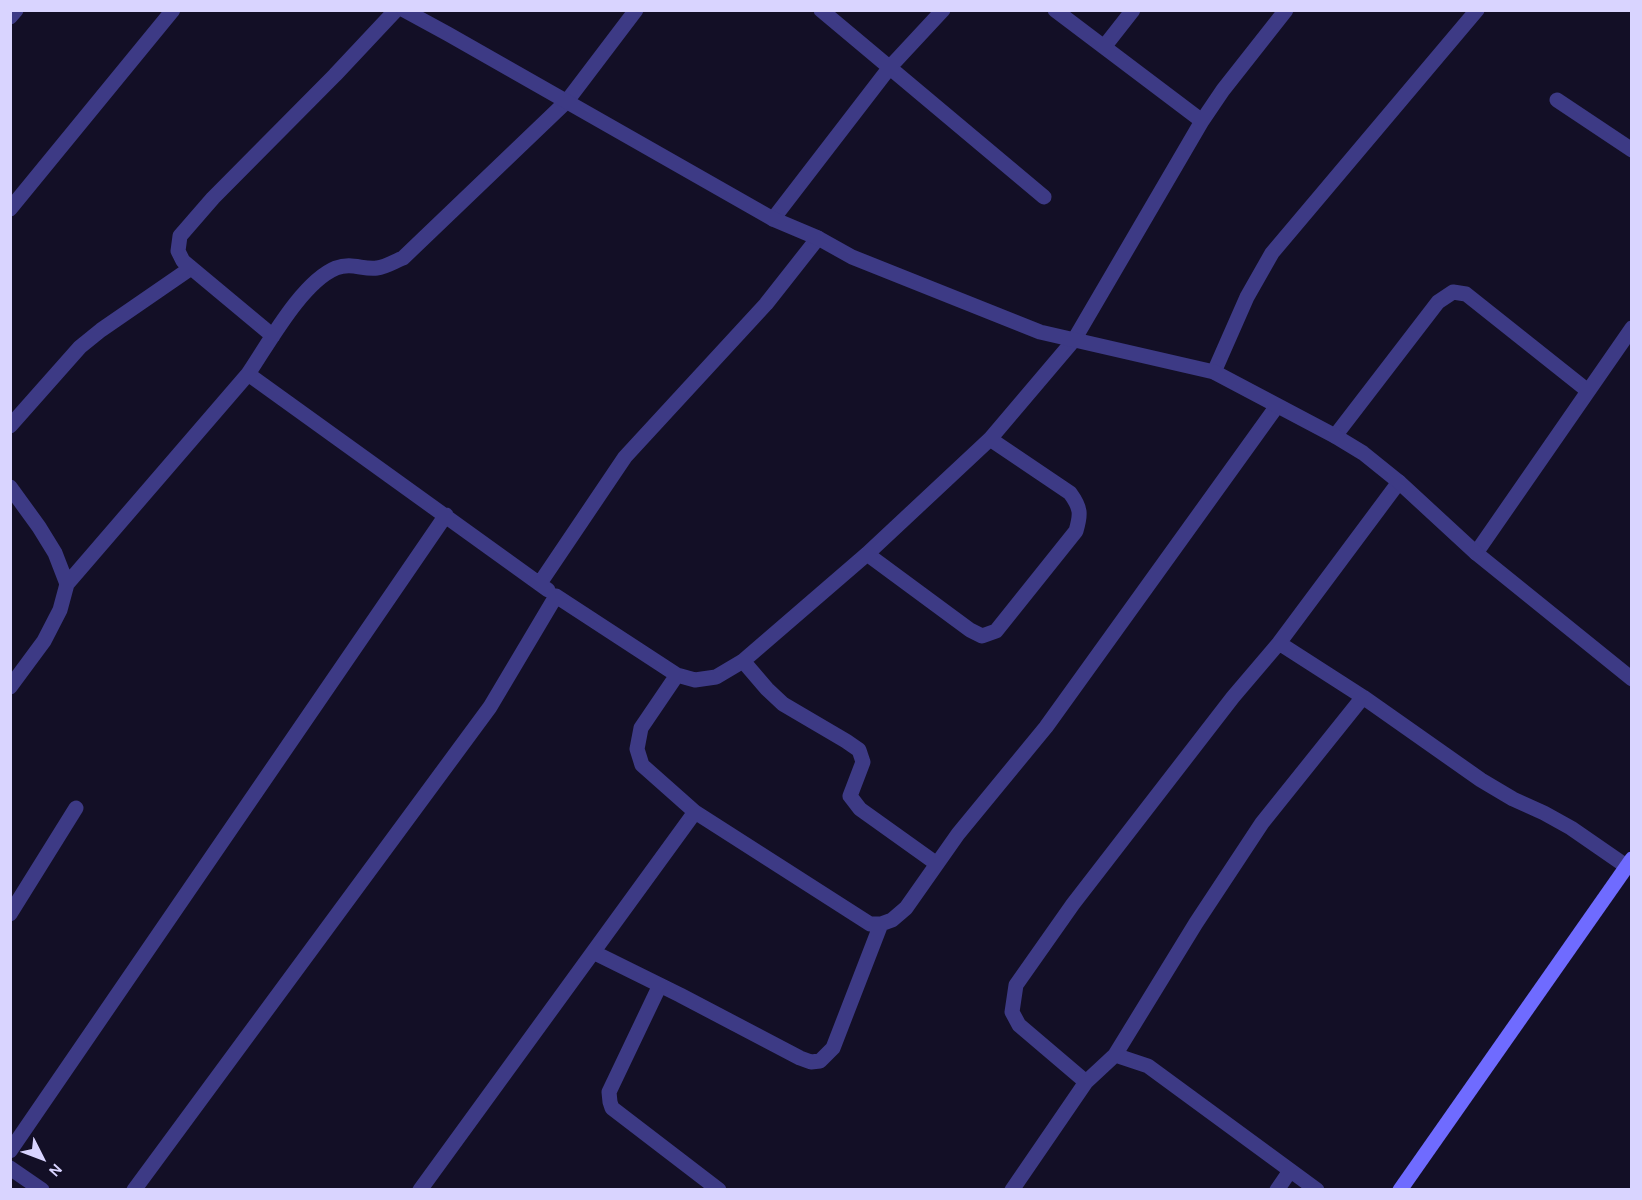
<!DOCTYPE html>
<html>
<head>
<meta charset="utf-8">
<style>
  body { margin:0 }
  #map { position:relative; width:1642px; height:1200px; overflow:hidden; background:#130f26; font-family:Karla,sans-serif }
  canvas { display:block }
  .frame { position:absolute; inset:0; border:12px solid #d9d4ff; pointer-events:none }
  .north { position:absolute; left:12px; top:1128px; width:60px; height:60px; -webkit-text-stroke:4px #130f26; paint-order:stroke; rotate:132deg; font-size:16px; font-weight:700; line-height:24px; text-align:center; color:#d9d4ff }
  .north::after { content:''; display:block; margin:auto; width:21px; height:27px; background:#d9d4ff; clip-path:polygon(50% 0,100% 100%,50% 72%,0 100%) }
</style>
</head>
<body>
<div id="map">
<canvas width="1642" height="1200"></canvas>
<div class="frame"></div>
<div class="north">N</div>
</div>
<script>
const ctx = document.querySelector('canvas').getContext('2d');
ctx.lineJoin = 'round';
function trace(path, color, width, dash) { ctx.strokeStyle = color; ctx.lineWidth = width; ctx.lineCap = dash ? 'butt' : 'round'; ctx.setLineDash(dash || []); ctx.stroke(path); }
const minor = new Path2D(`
  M821,10L1044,197
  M1055,10L1202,121
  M10,17L16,10
  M1104,47L1133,10
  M1557,100L1632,150
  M10,209L173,10
  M773,219L890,67L943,10
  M273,336L183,261L178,251L180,236L213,198L335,75L396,10
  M1214,372L1247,297L1272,253L1477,10
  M248,374L548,590
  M10,426L80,347L101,330L191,268
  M1335,436L1438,302L1453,292L1466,294L1588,391
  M10,487L39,527L55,553L67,584L60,610L44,641L10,687
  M1476,553L1632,328
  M867,554L970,630L982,636L996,631L1076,531C1081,514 1081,508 1070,493L990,439
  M540,583L625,457L766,304L818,238
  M67,584L248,374C269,343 302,282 336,268C352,262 363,270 377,268C386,267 395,261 403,258L567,101L636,10
  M1279,643L1363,697L1481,780L1513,799L1544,813L1571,828L1626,866
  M743,661L767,689L783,704L846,741L859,750L863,762L850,796L860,809L937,864
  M677,675L641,728L637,749L642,765L695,812L870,924H881L892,920L906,908L958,834L1046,727L1277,406
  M10,914L76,808
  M593,952L680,995L800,1058L811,1062L820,1061L833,1048L881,924
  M660,985L609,1092L610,1102L612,1108L719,1190
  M1115,1055L1196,923L1262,823L1363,697
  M1086,1082L1019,1025L1012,1012L1016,985L1073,904L1233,697L1279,643L1399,482
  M10,1151L446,515
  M10,1168L42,1190
  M134,1190L490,707L556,596L677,675L695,680L716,677L743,661L867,554L990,439L1074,340L1202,121L1223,90L1286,10
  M420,1190L695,812
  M1012,1190L1086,1082L1115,1055L1148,1066L1317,1190
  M1277,1190L1290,1171`);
const tertiary = new Path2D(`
  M404,10L448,34L773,219L818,238L852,257L1040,332L1214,372L1335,436L1363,453L1399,482L1476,553L1632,679`);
const secondary = new Path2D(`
  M1400,1190L1632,859`);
trace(minor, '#3d3a85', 15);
trace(tertiary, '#3d3a85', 15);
trace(secondary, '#6f6bff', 15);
</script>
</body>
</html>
